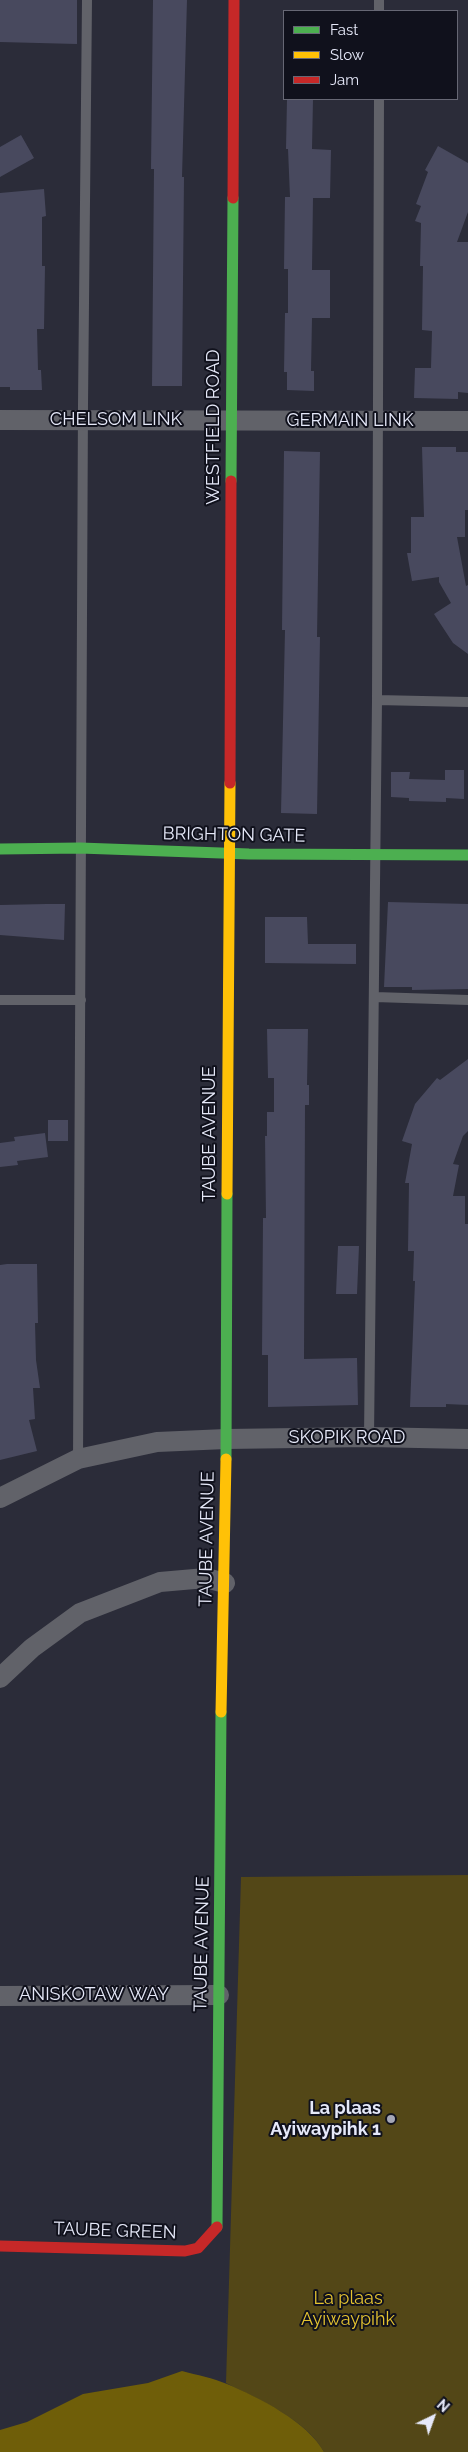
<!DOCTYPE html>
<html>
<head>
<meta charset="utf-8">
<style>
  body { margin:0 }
  #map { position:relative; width:468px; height:2452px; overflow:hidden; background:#2b2c39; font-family:Raleway,sans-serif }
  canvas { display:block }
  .legend { position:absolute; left:283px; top:10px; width:175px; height:90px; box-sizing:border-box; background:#10111c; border:1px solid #666774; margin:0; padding:6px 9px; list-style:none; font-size:15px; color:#e6e9f9 }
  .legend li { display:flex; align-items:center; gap:10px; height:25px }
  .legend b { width:25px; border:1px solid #666774 }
  .north { position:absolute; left:408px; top:2392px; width:50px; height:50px; -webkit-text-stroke:4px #10111c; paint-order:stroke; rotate:42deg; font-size:14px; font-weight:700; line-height:20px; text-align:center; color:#e6e9f9 }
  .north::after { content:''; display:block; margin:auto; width:18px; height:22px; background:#e6e9f9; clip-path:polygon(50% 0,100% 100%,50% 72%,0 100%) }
</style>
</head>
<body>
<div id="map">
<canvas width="468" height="2452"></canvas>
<ul class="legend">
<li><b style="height:6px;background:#4caf50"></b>Fast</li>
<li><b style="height:6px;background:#ffc107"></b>Slow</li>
<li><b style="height:6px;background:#c62828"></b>Jam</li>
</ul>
<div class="north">N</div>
</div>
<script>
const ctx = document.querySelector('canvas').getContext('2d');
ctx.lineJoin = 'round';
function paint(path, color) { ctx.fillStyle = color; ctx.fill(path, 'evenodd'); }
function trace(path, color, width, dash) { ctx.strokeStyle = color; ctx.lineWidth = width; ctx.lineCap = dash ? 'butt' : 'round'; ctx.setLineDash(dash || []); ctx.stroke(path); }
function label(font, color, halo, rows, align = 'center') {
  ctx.font = font + ' Raleway,sans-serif'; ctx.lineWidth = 4; ctx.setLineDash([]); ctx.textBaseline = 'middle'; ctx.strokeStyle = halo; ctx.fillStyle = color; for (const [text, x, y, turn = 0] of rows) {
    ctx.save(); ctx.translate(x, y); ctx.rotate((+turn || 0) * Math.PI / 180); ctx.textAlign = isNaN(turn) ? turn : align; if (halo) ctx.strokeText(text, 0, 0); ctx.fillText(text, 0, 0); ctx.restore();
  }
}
const green = new Path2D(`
  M468,1875V2452H324C306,2419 259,2400 226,2383L241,1877Z`);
const water = new Path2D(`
  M182,2371C197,2375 213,2378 227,2384C258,2397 308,2422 324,2452H0V2430L27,2422L83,2394L148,2383Z`);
const building = new Path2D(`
  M0,0H77V44L0,42Z
  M153,0H187L182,177H184L182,386H152L154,169H151Z
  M287,99H313L312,149L331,150L330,198H313L312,270H330V318H312L311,371H314V391L287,390V372H284L285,313H288V269H284L285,197H290L288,149H286Z
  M21,135L34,158L0,177V147Z
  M438,146L468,163V212L457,242H468V393L458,392V399L414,398L415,368H431L432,331L422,330L423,266H420L421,223L415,221L421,206L416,204L428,172L425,170Z
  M44,189L46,216L42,217V266H45L44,329H37L38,370H41L42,390H10V387H0V193Z
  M422,447H456V452H468V510H465V537H457L466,586L468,585V654L453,643L434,614L451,603L439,582V577L412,581L407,553H411V517H424Z
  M284,451L320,452L317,637H320L317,814L281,813L285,630H282Z
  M445,770H464V799L446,798V802L409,801V798L391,797V772H410L409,779L445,780Z
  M388,902L468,904V989L412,990V987H384Z
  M47,904H65L64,940L0,935V905Z
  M265,917H307L308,944H356V964L265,963Z
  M267,1029H308L307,1085H309V1105H305L304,1359L357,1358L358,1405L268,1407V1355H262L263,1218H266L265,1136H267V1112H274V1078H268Z
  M468,1059V1131L463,1136L453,1164L459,1165L453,1196H465V1224H468V1405L446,1404V1407H410L415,1281H413L414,1251H408L409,1183H405L412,1144L402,1141L415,1104L437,1078L440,1080Z
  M48,1120H68V1141H48Z
  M45,1133L48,1157L17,1161L18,1165L0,1167V1143L15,1141L14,1137Z
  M338,1246H359L357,1294H336Z
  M7,1264H37L38,1323H35L36,1360L40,1388H33L35,1419L29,1420L37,1451L0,1460V1265Z`);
const lane = new Path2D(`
  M379,11V0
  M377,700L468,702
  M375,997L468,1000
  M0,1000H81
  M369,1437L377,700L379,99
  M78,1459L83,404L87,0`);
const street = new Path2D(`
  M0,420L468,421
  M0,1498L78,1459L157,1442L226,1439L369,1437L468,1439
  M0,1678L32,1648L80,1613L160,1582L206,1578L225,1583
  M0,1996L219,1995`);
const fast = new Path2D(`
  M231,481L233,198
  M0,849L80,848L249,854L468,855
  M226,1459L227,1194
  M217,2227L221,1712`);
const slow = new Path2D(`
  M227,1194L230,783
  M221,1712L226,1459`);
const jam = new Path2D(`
  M233,198L234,0
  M230,783L231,481
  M0,2246L185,2251L198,2248L217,2227`);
const markers = [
  [391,2119,5,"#a5a7b6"]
];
const streetNames = [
  ["CHELSOM LINK",116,420],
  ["GERMAIN LINK",350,421],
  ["WESTFIELD ROAD",214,427,-90],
  ["BRIGHTON GATE",234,835,1],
  ["TAUBE AVENUE",210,1134,-90],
  ["SKOPIK ROAD",347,1438],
  ["TAUBE AVENUE",207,1539,-89],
  ["TAUBE AVENUE",202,1944,-89],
  ["ANISKOTAW WAY",94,1995],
  ["TAUBE GREEN",115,2231,2]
];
const poiNames = [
  ["La plaas",381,2109],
  ["Ayiwaypihk 1",381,2130]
];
const parkNames = [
  ["La plaas",348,2299],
  ["Ayiwaypihk",348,2320]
];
paint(green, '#534717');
paint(water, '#6f5e09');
paint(building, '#48495e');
trace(lane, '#616269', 10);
trace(street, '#616269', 20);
trace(fast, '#4caf50', 11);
trace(slow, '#ffc107', 11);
trace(jam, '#c62828', 11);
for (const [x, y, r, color] of markers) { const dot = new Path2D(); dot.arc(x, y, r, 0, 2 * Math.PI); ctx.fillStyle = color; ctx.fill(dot); trace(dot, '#10111c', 2); }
label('18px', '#e6e9f9', '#10111c', streetNames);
label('bold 18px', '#e6e9f9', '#10111c', poiNames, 'right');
label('18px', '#e6c430', '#10111c', parkNames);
</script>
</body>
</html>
